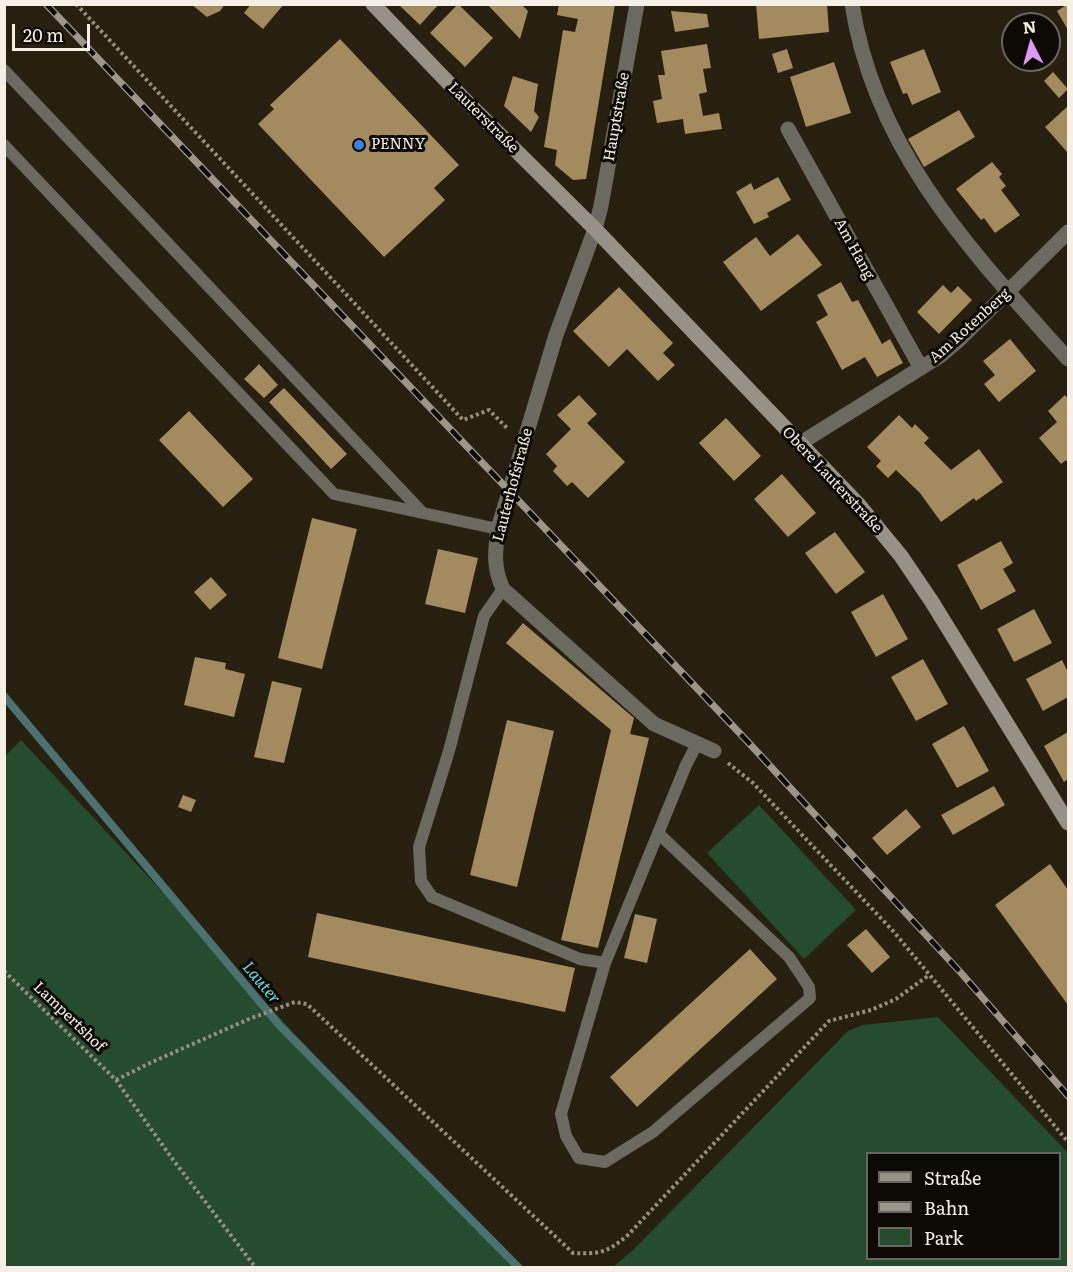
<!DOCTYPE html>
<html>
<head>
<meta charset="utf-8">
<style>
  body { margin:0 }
  #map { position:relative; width:1073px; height:1272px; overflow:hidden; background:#271f0f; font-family:Literata,serif }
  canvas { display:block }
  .frame { position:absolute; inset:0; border:6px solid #f5efe5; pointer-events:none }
  .legend { position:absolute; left:866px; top:1152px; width:195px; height:108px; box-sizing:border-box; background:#0d0904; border:2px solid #6a655e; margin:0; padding:8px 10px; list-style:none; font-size:18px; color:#f5efe5 }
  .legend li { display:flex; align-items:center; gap:12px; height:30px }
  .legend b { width:30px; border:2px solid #6a655e }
  .north { position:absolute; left:1001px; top:12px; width:60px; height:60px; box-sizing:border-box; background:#0d0904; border:2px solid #6a655e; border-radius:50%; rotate:354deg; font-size:16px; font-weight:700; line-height:24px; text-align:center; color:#f5efe5 }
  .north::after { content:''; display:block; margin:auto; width:21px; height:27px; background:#dd99f3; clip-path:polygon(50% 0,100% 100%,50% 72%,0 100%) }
  .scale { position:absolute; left:12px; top:24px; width:78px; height:27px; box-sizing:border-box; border:3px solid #f5efe5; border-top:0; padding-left:8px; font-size:18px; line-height:21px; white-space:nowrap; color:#f5efe5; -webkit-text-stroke:4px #0d0904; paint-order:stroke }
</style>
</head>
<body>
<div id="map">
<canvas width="1073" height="1272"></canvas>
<div class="frame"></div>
<ul class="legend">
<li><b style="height:8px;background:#989286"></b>Straße</li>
<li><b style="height:8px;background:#9c9589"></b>Bahn</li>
<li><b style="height:16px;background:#254c2e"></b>Park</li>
</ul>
<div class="north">N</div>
<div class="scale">20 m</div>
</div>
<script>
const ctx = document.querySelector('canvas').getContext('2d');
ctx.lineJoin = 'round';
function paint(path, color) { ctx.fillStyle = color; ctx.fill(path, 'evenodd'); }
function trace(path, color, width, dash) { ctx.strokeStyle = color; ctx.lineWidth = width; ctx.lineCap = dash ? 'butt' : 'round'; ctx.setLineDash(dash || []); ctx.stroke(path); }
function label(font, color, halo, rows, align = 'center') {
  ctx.font = font + ' Literata,serif'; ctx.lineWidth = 6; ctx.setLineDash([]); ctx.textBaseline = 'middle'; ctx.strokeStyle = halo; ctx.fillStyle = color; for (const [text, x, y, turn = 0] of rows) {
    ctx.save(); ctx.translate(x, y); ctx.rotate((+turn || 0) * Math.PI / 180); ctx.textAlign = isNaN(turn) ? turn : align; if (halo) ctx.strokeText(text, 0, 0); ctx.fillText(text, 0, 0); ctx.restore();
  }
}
const green = new Path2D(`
  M21,740L512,1267H5L4,757Z
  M759,805L856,910L804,959L707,853Z
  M938,1017L1068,1153V1267H613L632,1251L848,1031L863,1025ZM868,1154H1060V1258H868Z`);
const stream = new Path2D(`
  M4,696L280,1026L519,1268`);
const building = new Path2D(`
  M191,4H225L220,11L207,17Z
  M251,4H284L263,29L244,13Z
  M398,4H439L420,25Z
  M458,4L493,38L465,67L430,33Z
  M487,4H521L528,11L520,39Z
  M559,4H615L586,179L573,180L555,165L557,150L544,147L563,30L575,32L578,19L557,15Z
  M756,4H827L829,32L759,39Z
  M1068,4V30L1057,11Z
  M671,11L707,14L709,27L675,32Z
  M340,39L459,165L434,188L445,200L384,257L258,124L274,109L270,105Z
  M707,44L711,68L703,69L707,92L699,94L703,116L719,113L722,129L685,134L683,119L657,123L653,101L662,99L658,75H665L661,51Z
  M787,49L793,68L778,73L772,54Z
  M924,49L941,92L912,105L907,93L903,94L890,62Z
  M834,62L851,113L806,127L790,77Z
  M1053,72L1068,89L1059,98L1044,81Z
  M513,76L538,84L534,111L539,117L531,132L504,106Z
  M1068,106V153L1045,127Z
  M959,110L975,137L924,167L908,139Z
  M992,162L1002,174L999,177L1006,186L1001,190L1020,215L995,233L984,218L981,220L956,189Z
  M778,177L791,200L767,213L769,217L754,224L736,192L751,183L754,190Z
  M798,234L822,265L761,311L723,262L756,237L770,256Z
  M841,282L852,302L858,300L882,344L890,339L903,363L877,377L865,357L842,370L816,322L828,315L817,295Z
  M943,285L951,293L958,286L972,300L939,334L917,312Z
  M619,287L673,343L663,353L675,365L658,381L627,349L609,367L573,331Z
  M1010,339L1036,371L999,402L984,384L995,375L983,361Z
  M259,364L278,385L264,398L244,379Z
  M284,388L347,454L331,469L269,402Z
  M579,395L597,414L587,423L625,462L588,498L572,482L567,486L553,471L557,466L546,454L571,429L557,415Z
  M1065,395L1068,399V463L1066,460L1061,464L1039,438L1057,422L1048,411Z
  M189,411L253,479L223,507L159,440Z
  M899,415L912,428L915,424L929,438L924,443L951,470L979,449L1003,482L976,501L974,498L941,522L920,493L896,470L888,478L876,466L881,461L867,447Z
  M726,418L761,456L734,481L699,443Z
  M782,474L816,513L788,537L754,499Z
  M312,518L357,529L322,669L278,658Z
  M835,532L865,572L836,594L805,553Z
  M1001,541L1013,563L1003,569L1016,591L981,610L957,565Z
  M438,549L478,558L465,613L425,604Z
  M211,577L227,595L210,610L194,592Z
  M883,594L908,639L876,657L851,612Z
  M1034,609L1052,643L1014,662L997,629Z
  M523,623L634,718L630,734L649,738L598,948L561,940L611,730L506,643Z
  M195,657L226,663L225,669L245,674L234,717L184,705Z
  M923,659L948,704L916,721L891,677Z
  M1062,660L1068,672V697L1043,711L1026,679Z
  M272,681L302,688L284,763L254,757Z
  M507,720L554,731L517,887L470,875Z
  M964,726L989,771L957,788L932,744Z
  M1068,732V779L1064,782L1044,746Z
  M994,786L1005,805L953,835L941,815Z
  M183,795L196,800L191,812L178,807Z
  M906,809L921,827L887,855L872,838Z
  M1050,864L1068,890V1005L995,905Z
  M317,913L575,968L565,1012L308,957Z
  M635,914L657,919L647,963L624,958Z
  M866,929L890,957L872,973L847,945Z
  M750,949L777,979L637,1107L610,1077Z`);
const path = new Path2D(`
  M76,4L463,420L489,410L508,429
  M728,763L753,783L894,932L1068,1142
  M4,971L116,1080L171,1157L256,1268
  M116,1080L150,1063L249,1019L295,1002L307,1004L573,1253C600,1254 606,1253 627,1236L829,1021L871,1010L896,999L929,975`);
const lane = new Path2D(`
  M4,70L421,511
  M4,145L334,494L498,529
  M503,589L484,616L449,751L419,847L421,881L432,897L580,959L605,963L686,765L697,744
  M605,963L561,1114L566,1136L579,1158L605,1162L653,1132L810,998L809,987L789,957L658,833`);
const street = new Path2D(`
  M637,4L601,206L595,229L556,335L498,529C495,552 493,567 503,589L654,724L714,751
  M852,4C875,152 973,253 1068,359
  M788,129L921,368
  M799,444L940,356L959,340L1068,232`);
const secondary = new Path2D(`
  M373,4L462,97L595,229L859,505L901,556L932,602L1068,823`);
const rail = new Path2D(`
  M46,4L748,742L962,974L1068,1096`);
const markers = [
  [359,145,6,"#3f7fe0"]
];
const streetNames = [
  ["Hauptstraße",617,117,-80],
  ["Lauterstraße",483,118,45],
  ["Am Hang",854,249,61],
  ["Am Rotenberg",970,326,-42],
  ["Obere Lauterstraße",832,480,47],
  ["Lauterhofstraße",513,485,-75],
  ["Lampertshof",69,1017,44]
];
const poiNames = [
  ["PENNY",371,145]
];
const waterNames = [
  ["Lauter",261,983,50]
];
paint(green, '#254c2e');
trace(stream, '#4b7271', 8);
paint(building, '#a48b5f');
trace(path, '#958e81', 4, [3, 3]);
trace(lane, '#6c6961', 12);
trace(street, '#6c6961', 15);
trace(secondary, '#989286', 15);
trace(rail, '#9c9589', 7);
trace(rail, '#0d0904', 4.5, [14]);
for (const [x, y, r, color] of markers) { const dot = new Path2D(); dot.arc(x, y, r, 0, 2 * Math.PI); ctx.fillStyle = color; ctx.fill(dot); trace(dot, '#0d0904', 2); }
label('15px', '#f5efe5', '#0d0904', streetNames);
label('15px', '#f5efe5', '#0d0904', poiNames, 'left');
label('italic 16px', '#71d9e0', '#0d0904', waterNames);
</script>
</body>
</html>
